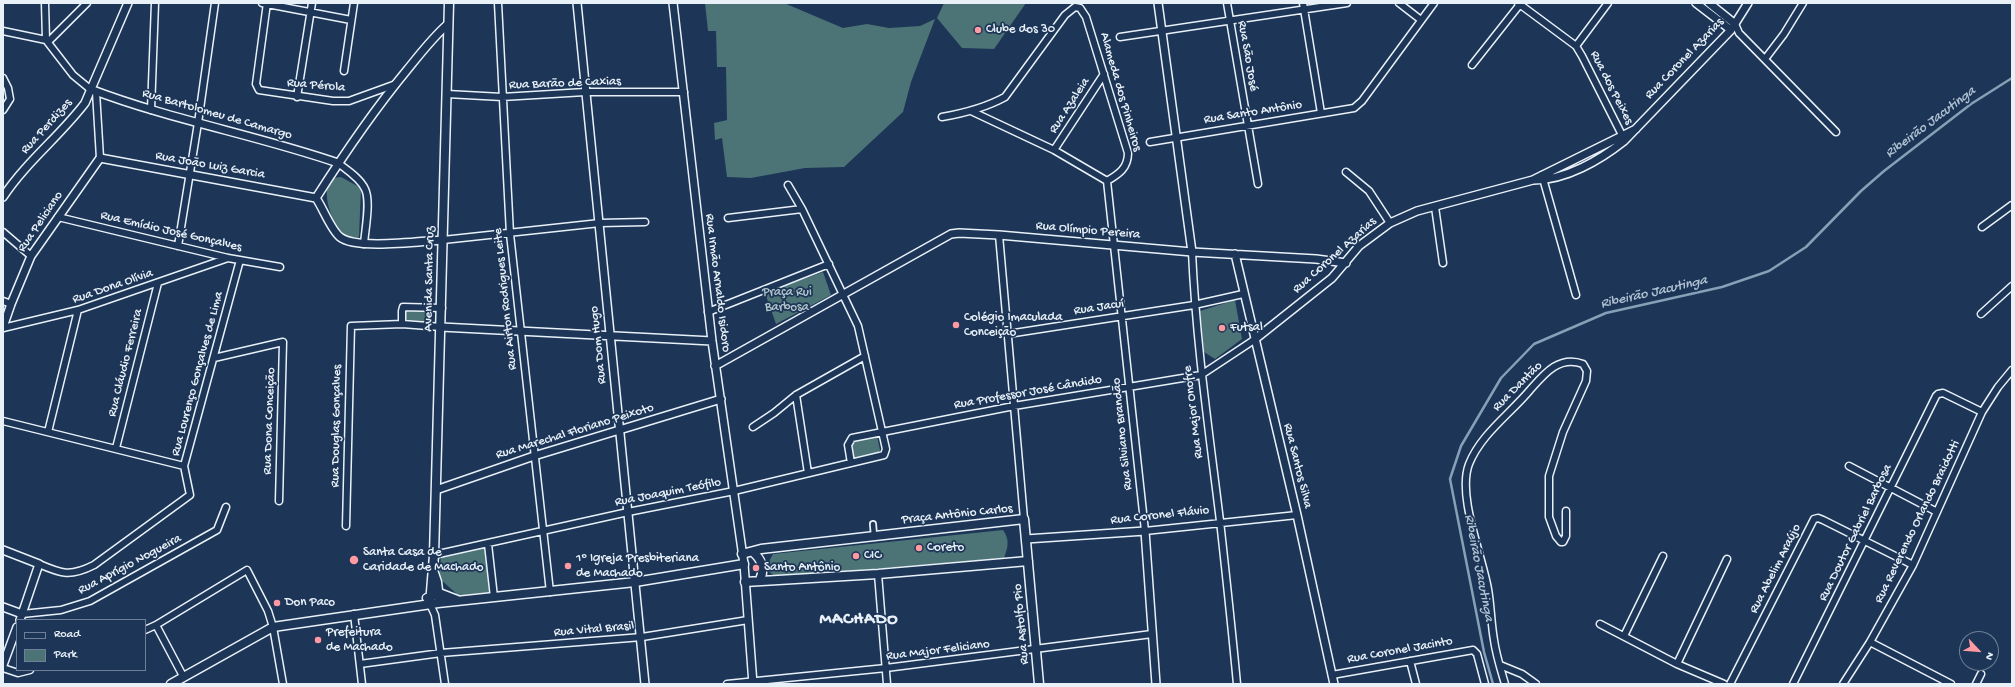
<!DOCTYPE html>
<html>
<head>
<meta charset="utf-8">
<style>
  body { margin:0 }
  #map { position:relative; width:2015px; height:687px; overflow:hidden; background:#1d3557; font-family:"Gochi Hand",sans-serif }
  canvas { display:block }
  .frame { position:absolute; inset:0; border:4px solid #e8f1f8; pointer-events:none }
  .legend { position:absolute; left:16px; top:619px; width:130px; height:52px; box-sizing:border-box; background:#1d3557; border:1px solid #6e8097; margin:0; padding:5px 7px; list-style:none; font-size:12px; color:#e8f1f8 }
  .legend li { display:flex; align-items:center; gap:8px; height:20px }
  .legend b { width:20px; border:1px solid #6e8097 }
  .north { position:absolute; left:1959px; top:631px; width:40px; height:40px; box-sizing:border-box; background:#1d3557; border:1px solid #6e8097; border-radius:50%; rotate:116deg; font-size:11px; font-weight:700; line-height:16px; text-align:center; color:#e8f1f8 }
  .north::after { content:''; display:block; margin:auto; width:14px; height:18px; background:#ff9aa2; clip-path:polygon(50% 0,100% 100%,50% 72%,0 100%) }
</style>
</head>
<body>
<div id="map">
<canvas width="2015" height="687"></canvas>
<div class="frame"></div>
<ul class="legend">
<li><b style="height:5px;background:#1d3557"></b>Road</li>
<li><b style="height:11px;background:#4c7375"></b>Park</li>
</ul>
<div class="north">N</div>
</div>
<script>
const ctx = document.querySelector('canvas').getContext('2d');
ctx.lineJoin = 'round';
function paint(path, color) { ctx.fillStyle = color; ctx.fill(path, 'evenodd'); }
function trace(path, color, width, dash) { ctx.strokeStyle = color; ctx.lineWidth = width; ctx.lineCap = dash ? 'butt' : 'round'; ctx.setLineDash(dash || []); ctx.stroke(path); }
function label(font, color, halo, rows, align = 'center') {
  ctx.font = font + ' "Gochi Hand",sans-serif'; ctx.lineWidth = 3.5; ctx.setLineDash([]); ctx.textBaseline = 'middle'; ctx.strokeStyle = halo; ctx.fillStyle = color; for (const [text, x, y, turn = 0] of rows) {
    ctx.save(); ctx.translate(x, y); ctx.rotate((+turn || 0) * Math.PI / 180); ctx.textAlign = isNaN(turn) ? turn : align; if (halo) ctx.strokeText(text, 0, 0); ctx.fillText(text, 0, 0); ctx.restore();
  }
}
const green = new Path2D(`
  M705,3H784L843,28L867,24L889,28L920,26L935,19L911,82L903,112L844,167L805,168L751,178L727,177L722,138L715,140L714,123L727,120L726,67H717L716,31H708Z
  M944,3H1026L994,49L962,48L937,18Z
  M341,177L361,188L359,237L350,240C336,229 325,207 327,189C327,185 331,181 333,178Z
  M823,272L831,295L776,324L765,293Z
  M1235,300L1242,339L1215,359L1204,352L1200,311Z
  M404,308L432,310V323L403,321Z
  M877,436L880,450L878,455L853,460L851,446L853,441Z
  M1003,530C1010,540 1008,547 1004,558L777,577L769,572L767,565L773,554Z
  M486,547L492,590L489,593L459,596L439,578L441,557Z`);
const stream = new Path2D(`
  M1493,684L1484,652L1450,479L1461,446L1501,378L1534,344L1606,313L1722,287L1769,271L1806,247L1861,191L1884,171L1971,104L2012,78`);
const pedestrian = new Path2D(`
  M873,524L874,536`);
const minor = new Path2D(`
  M45,3L46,40
  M262,3L351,20
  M267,3L256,84L259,90L333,101H349L396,84
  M498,3L510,234L550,592
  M1227,3L1258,184
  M1303,3L1321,113
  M1399,3L1421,20
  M1518,3L1576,46L1582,56L1624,139
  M1735,24L1739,33L1836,132
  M3,31L46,40L73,75L90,89
  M1120,37L1347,3
  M48,42L87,3
  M1576,46L1608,3
  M1765,59L1784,34L1803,3
  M1472,65L1521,3
  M344,71L354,3
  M3,78L8,88L10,99
  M96,92L100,158
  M447,94L502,97L585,92H684
  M297,97L312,3
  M3,110L10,99
  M151,110L155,3
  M971,111L1054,150L1107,181
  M942,117C965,113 985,108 1005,97L1065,15L1075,7L1080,8L1086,17L1128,153C1128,168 1119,174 1107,181
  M1150,142L1354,108L1362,101L1434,3
  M1054,150L1104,74
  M338,163C347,170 360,178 365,189C371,201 365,230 364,244
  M1346,172L1369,191L1390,223
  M1542,175L1576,295
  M1107,181L1145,531L1297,515
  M1435,207L1443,263
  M58,217L228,258L280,267
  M728,218L802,209
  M1982,227L2012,205
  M3,232L31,256
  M999,235L1024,519
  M443,240L600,223L645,222
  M178,246L198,123L215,3
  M1192,252C1196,342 1209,431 1220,521C1226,575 1232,630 1237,684
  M3,301L11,304
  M708,312L829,264
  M1981,314L2012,286
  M402,324V311L403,307L442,308
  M3,328L78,310L228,258
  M1008,334L1194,305L1243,294
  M214,358L283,342L279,501
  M796,395L808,473
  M3,421L184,466
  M753,427L774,413L796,395L865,356
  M48,432L78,310
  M116,448L158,283
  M851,463L848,445L852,438L1014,406L1201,375L1254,340
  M1849,466L1937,512
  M346,526L351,326L402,324L441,327
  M488,544L494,597
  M434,555L628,512L734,491L884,455L886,449L858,326L802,209L788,185
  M39,564C62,574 70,577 94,565L190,495L184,466L240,260
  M878,574L887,684
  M430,604L435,615L445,684
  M22,614L61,610L90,601L217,530L226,507
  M354,614L362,684
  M1600,624L1677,664L1724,684
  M156,625L183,676
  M145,630L156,625L247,570L268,611L273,627L283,684
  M1624,636L1663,556
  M1870,642L1951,684
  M1410,661L1416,684
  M360,664L441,653L642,637L748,620
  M1677,664L1727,559
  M1500,665L1522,674L1536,684
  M3,668L18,673L30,670
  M1332,675L1473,650L1477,654L1485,684
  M727,684L886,668L1152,634
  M1505,684C1501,670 1496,655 1494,640C1491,623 1491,606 1488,589C1482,555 1457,495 1469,464C1481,434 1510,414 1530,390C1544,374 1559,355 1583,364L1587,371L1586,381L1563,432L1549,476V517L1556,536L1561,542H1563L1566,536V511
  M1730,684L1814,519L1818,518L1823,520L1913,565
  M1793,684L1936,396L1938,394L1943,393L1982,412
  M1843,684L1870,642L1913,565L1982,412L1998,387L2012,370
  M1976,684L1981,674`);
const tertiary = new Path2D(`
  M577,3L645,684
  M673,3L712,341L744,564L753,684
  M1158,3L1192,252
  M1696,3L1731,30
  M1709,3L1735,24
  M90,89C171,120 257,135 338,163
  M1534,180C1566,180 1600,160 1624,141L1731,30L1748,3
  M3,197C26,162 60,136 85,103L128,3
  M316,198C344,154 374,110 407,70C420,54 433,37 448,24
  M316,198C323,208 331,230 340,237C356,250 421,241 443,240
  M1235,254L1297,515L1334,684
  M3,327L11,304L31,256L100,158L316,198
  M441,327L712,341
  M1254,340L1332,278L1359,246L1390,223L1417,211L1533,180L1636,129
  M715,366L951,234L959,233L999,235L1192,252L1316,259L1346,263
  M436,490L534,456L721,399
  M1026,539L1145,531L1156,684
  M3,550L39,564L20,620
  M3,607L22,614
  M3,665L17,627`);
const secondary = new Path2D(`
  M753,552C762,560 765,568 760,580
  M742,554L761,549L1024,519L1039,684
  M434,573L437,582L439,599
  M745,582L878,574L1028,561
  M427,598L439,593L457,600
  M430,604L434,555L449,3
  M171,684L273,627L438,603L635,582L744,564`);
const markers = [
  [978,30,4,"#ff9aa2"],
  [956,325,4,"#ff9aa2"],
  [1222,328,4,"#ff9aa2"],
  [919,548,4,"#ff9aa2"],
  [856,556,4,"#ff9aa2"],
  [354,560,5,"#ff9aa2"],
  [568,566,4,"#ff9aa2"],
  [756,568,4,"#ff9aa2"],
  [277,603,4,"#ff9aa2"],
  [318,640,4,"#ff9aa2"]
];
const poiNames = [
  ["Clube dos 30",986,30],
  ["Colégio Imaculada",964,318],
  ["Conceição",964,333],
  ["Futsal",1230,328],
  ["Coreto",927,548],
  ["Santa Casa de",363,553],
  ["Caridade de Machado",363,568],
  ["CIC",864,556],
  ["1º Igreja Presbiteriana",576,559],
  ["de Machado",576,574],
  ["Santo Antônio",764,568],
  ["Don Paco",285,603],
  ["Prefeitura",326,633],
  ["de Machado",326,648]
];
const streetNames = [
  ["Rua São José",1247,56,80],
  ["Rua Coronel Azarias",1685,59,-46],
  ["Rua Barão de Caxias",565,84,-2],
  ["Rua Pérola",316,86,5],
  ["Rua dos Peixes",1611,88,63],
  ["Alameda dos Pinheiros",1120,92,74],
  ["Rua Azaleia",1070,106,-57],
  ["Rua Santo Antônio",1253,113,-9],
  ["Rua Bartolomeu de Camargo",217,115,16],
  ["Rua Perdizes",47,127,-48],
  ["Rua João Luiz Garcia",210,166,10],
  ["Rua Peliciano",41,222,-56],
  ["Rua Olímpio Pereira",1088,231,5],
  ["Rua Emídio José Gonçalves",171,232,13],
  ["Rua Coronel Azarias",1335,256,-42],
  ["Avenida Santa Cruz",430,279,-89],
  ["Rua Irmão Arnaldo Isidoro",717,283,83],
  ["Rua Dona Olívia",113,287,-19],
  ["Rua Airton Rodrigues Leite",506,299,-96],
  ["Rua Jacuí",1099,308,-9],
  ["Rua Dom Hugo",599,345,-96],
  ["Rua Cláudio Ferreira",126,363,-76],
  ["Rua Lourenço Gonçalves de Lima",198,374,-75],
  ["Rua Dantão",1518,387,-45],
  ["Rua Professor José Cândido",1028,393,-10],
  ["Rua Major Onofre",1194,412,-97],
  ["Rua Dona Conceição",270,421,-88],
  ["Rua Douglas Gonçalves",337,426,-89],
  ["Rua Marechal Floriano Peixoto",575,432,-17],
  ["Rua Silviano Brandão",1123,434,-96],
  ["Rua Santos Silva",1297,466,76],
  ["Rua Joaquim Teófilo",668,493,-11],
  ["Praça Antônio Carlos",957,515,-6],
  ["Rua Coronel Flávio",1160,516,-6],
  ["Rua Reverendo Orlando Braidotti",1918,522,-64],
  ["Rua Doutor Gabriel Barbosa",1856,533,-64],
  ["Rua Aprígio Nogueira",130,565,-28],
  ["Rua Abelim Araújo",1776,569,-63],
  ["Rua Astolfo Pio",1022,624,-95],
  ["Rua Vital Brasil",594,630,-5],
  ["Rua Major Feliciano",938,651,-7],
  ["Rua Coronel Jacinto",1400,651,-10]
];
const parkNames = [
  ["Praça Rui",787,293],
  ["Barbosa",787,308]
];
const waterNames = [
  ["Ribeirão Jacutinga",1931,123,-37],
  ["Ribeirão Jacutinga",1654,293,-13],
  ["Ribeirão Jacutinga",1478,568,79]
];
const districtNames = [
  ["MACHADO",859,620]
];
paint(green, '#4c7375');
trace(stream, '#86a0b7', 2.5);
trace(pedestrian, '#e8f1f8', 8);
trace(minor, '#e8f1f8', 9);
trace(tertiary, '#e8f1f8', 10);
trace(secondary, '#e8f1f8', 11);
trace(pedestrian, '#1d3557', 4.5);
trace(minor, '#1d3557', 6);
trace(tertiary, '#1d3557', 7);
trace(secondary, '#1d3557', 8);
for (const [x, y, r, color] of markers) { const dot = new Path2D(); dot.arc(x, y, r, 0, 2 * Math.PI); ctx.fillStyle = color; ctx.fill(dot); trace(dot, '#1d3557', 1.5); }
label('13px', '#e8f1f8', '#1d3557', poiNames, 'left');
label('13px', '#e8f1f8', '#1d3557', streetNames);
label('13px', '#b1c5ca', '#1d3557', parkNames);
label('italic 14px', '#afc2d2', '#1d3557', waterNames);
ctx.letterSpacing = '1px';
label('bold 17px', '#e8f1f8', '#1d3557', districtNames);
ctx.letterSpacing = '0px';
</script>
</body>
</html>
